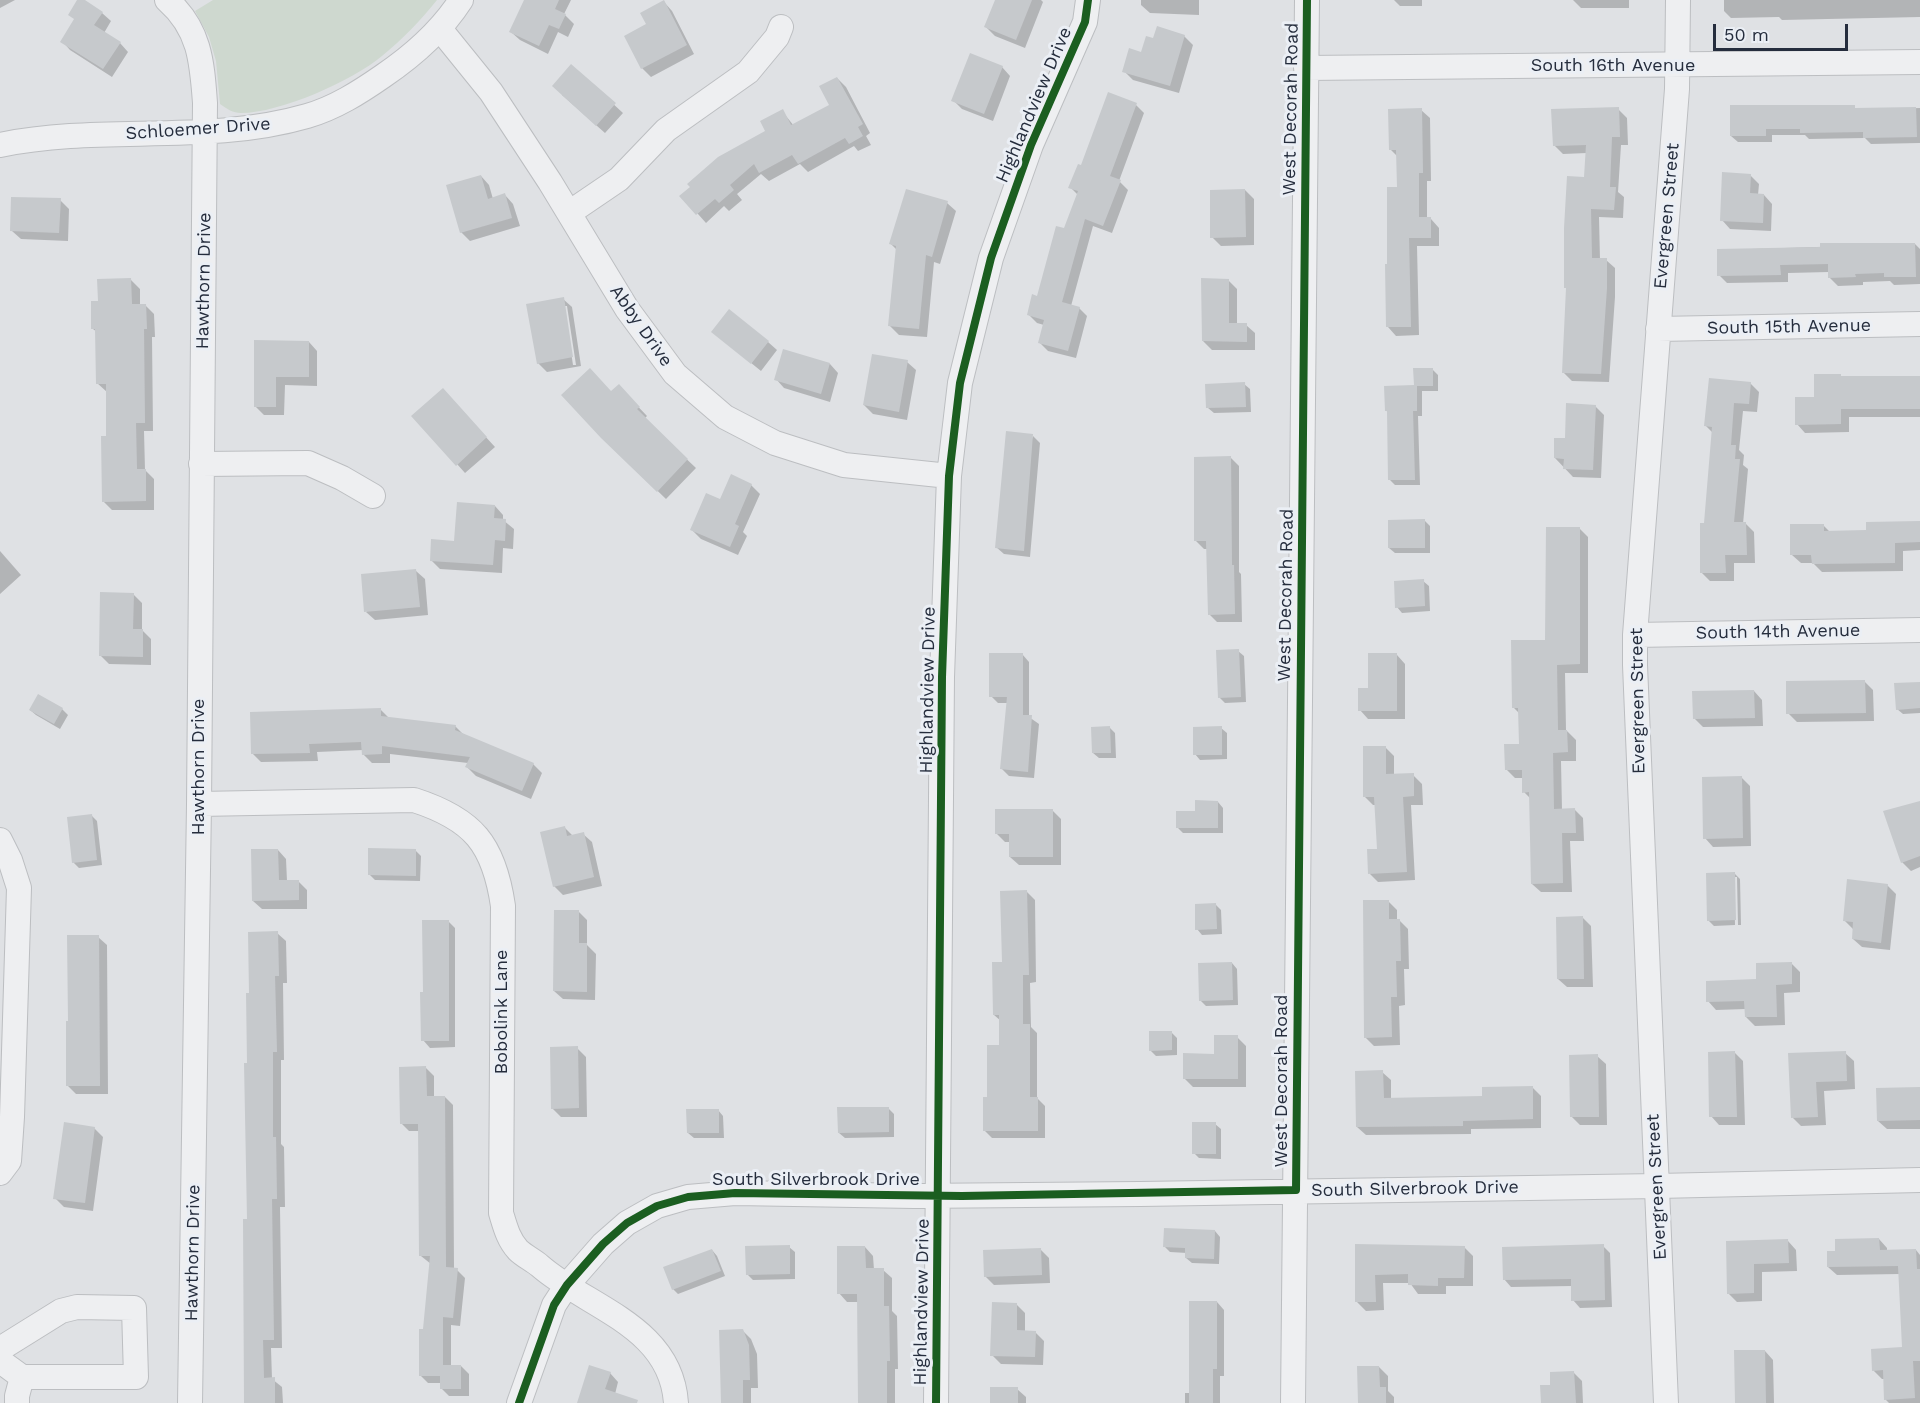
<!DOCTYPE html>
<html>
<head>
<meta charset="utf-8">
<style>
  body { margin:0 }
  #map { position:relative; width:1920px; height:1403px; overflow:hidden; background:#dfe1e4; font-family:"Work Sans",sans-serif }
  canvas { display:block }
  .scale { position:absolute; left:1713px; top:24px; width:135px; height:27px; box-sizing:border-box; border:3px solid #252d3d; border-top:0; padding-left:8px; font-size:18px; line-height:21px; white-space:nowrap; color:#252d3d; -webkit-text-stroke:4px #ebeff5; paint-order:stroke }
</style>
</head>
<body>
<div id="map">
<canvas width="1920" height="1403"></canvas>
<div class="scale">50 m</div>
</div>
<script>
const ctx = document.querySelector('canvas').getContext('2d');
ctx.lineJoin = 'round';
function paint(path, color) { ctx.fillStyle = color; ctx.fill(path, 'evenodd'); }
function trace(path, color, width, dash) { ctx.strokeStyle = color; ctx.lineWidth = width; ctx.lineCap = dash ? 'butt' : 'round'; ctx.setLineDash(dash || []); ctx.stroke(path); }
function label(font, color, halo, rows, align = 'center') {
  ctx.font = font + ' "Work Sans",sans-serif'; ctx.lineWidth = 6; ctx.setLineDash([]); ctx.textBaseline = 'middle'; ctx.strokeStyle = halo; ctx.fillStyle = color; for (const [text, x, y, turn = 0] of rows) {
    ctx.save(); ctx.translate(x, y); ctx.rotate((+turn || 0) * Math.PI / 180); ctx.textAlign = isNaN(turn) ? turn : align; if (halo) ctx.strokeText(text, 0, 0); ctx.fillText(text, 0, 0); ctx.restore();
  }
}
const green = new Path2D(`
  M213,0H437C420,21 403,39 382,56C352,81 280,113 241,113C233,113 227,109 220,104L216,61L209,37L195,11Z`);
const shadow = new Path2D(`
  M0,0H15L0,8Z
  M79,0H82L102,13L111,21L104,33L120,43L128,52L112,77L70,50L62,41L75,20Z
  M526,0H571L564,14L574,24L568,37L558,32L548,54L520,40L511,32Z
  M997,0H1041L1043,2L1025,48L995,36L986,27Z
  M1141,0H1199V15L1150,13L1141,5Z
  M1394,0H1422V6H1400Z
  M1573,0H1629V8H1581Z
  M1724,0H1920V17L1782,20L1779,17L1731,18L1724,11Z
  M664,2L672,11L694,54L651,77L642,68L648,25Z
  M1184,36L1193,45L1179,93L1133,80L1124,71L1154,40Z
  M572,66L623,113L605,133L562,95Z
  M1002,67L1010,76L993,121L962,109L953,100Z
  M837,78L846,87L870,133L866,136L871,145L858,151L854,146L808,172L800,164L769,181L761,174L737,194L742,200L729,211L724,206L706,223L682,196L767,131L782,111L794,126L831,106Z
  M1136,105L1144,113L1119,181L1128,190L1112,233L1093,226L1071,306L1079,308L1087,316L1076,358L1048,351L1040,343L1044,325L1037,323L1029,315L1039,297L1078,195L1070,187L1082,167Z
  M1854,107L1857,110L1920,108V143L1871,144L1865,138L1809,139L1805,135H1772V142H1738L1731,136Z
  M1618,109L1627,118L1628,145H1621L1618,192L1624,197L1623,218L1599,217L1600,260H1606L1615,268V297L1609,382L1572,381L1563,372L1586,178L1587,153L1563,154L1554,145Z
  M1421,110L1430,118L1431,181H1427V219H1431L1439,228V246H1417L1419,335L1396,336L1388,327L1389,266L1398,189V157L1390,149Z
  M1750,175L1759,184L1758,195H1764L1772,204L1771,231L1730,229L1722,220Z
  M481,176L489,185L493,199L505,195L513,204L520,226L470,241L461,232Z
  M1245,190L1254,199V245L1221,246L1212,237Z
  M60,200L69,209L68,241L21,239L12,231Z
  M947,203L956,211L940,264L934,262L927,337L899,335L890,326L897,250L891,244Z
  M1915,244L1920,249V284L1894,285L1890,281L1863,282V285L1838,286L1829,277V272L1788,273V282L1727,283L1719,275L1718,250Z
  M131,280L140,289V306H146L154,314L155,337H152L153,431H144L145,470L154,479V510H112L103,501L108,437L107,392L97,383V332L93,329L99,302Z
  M1228,280L1237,289V324L1246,325L1255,333V350H1212L1203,341Z
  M563,299L572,307L581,366L547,372L538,363ZM564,306H567L576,365H573Z
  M713,332L768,342L777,350L761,371Z
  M256,342H309L317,351V386L285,385L284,415H264L255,406Z
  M907,362L916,370L907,420L873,414L864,405Z
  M830,364L838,373L830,402L784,388L776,379Z
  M1432,369L1438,375V391H1422V416H1418L1420,485H1395L1390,480L1388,413L1386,410L1415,387Z
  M1920,377V417H1849V432L1805,433L1797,424L1815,399L1843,378Z
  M1750,383L1759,392L1757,412L1743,411L1739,450L1744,455L1743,465L1748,469L1743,524H1746L1754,532L1755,563H1734V581H1710L1701,572L1713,433L1706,426Z
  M1244,384L1250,389L1251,412L1214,413L1208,408Z
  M612,393L627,395L647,416L644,419L696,468L666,499L602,437Z
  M451,399L495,447L465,473L457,464Z
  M1595,406L1604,415L1601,478L1573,477L1555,458L1566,440Z
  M1033,436L1040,443L1030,557L1004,554L996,547Z
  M1231,458L1239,466V572L1241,574L1242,622H1217L1209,614L1208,549H1204L1196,541Z
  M751,485L760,494L743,532L747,536L738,555L701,539L692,530Z
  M495,506L503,515V520L514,529L513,549L503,548L502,573L440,569L431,560L456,542Z
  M1425,521L1430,526V553H1395L1389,548Z
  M1920,523V550L1903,551V571L1822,572L1813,563H1801L1792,555L1823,525L1830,532H1868Z
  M1580,529L1588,537V673H1565L1566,730L1576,740V761H1561L1562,810H1575L1583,818L1584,841H1570L1572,892H1541L1532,884L1530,798L1524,792V778H1515L1506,769L1520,745V714L1514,708L1547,641Z
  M0,551L21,575L0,594Z
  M416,571L425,579L428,615L375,620L366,612Z
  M1423,581L1429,586L1430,611L1402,613L1397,607Z
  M133,594L142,603V630L151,639V665L109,664L101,656Z
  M1238,651L1244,656L1246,702L1225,703L1219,697Z
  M1022,654L1029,662V717L1039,724L1034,778L1009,776L1002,769L1008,703H998L991,696Z
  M1397,655L1405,664V719H1368L1360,710L1369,689Z
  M1864,681L1873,690L1874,721L1797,722L1788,713Z
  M1920,683V713L1903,714L1897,709Z
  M1754,691L1762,700L1763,726L1703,727L1694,718Z
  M38,696L62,709L68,715L60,729L36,715L30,710Z
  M380,709L389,718L455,726L464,735L533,764L542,773L531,799L476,776L467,767L468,763L390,754V763H372L363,754V750L317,752L318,761L261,762L252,753Z
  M1110,728L1115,733L1116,758H1099L1093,753Z
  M1221,728L1227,733V759L1200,760L1195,754Z
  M1385,747L1394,756V775H1413L1422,784L1423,805H1411L1415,880L1378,882L1370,874L1379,850L1376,805H1373L1365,797Z
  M1741,777L1750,786L1751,846L1713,847L1705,838Z
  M1218,802L1223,808V833H1183L1178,828L1197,813Z
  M1920,802V867L1911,871L1902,862Z
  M1052,810L1061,819V865H1019L1010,857V842H1005L997,834Z
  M92,816L97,821L102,865L79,868L73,862Z
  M565,828L573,836L583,834L592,842L602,886L563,895L554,886Z
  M278,850L286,859L287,881H298L307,890V909H262L253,901Z
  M415,850L421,856L420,881L375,880L369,874Z
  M1735,874L1740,879L1741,925H1738L1737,877H1734L1735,925L1714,926L1708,920Z
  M1887,885L1896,894L1890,950L1862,947L1853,939V929L1844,920Z
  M1027,892L1035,900L1036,982L1030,983L1031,1027L1037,1033V1098L1045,1106V1138H992L984,1130L989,1098L1001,1047V1021L994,1015L1003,964Z
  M1388,901L1397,910V921H1400L1408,929L1409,969H1404L1405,1005L1399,1006L1400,1045L1374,1046L1365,1037Z
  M1216,905L1221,910L1222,934L1202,935L1197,929Z
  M578,911L587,920V945L596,954L595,1000L563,999L554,991Z
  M1583,918L1591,926L1593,987H1567L1558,979Z
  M448,921L455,928V1047L430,1048L423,1040L424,993Z
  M277,933L286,941L287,983H283L284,1060H281V1144L284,1147L285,1207H280L282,1348H271L272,1379L282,1387L283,1403H246L250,994Z
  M98,937L107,945L108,1094H76L68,1086Z
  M1232,963L1237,969L1238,1005L1206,1006L1200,1000Z
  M1791,963L1800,972V992L1784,993L1785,1025L1755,1026L1746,1017V1009L1716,1010L1708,1001L1758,981Z
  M1171,1032L1177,1038V1055L1156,1056L1150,1050Z
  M1237,1037L1246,1046V1087H1193L1184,1078Z
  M577,1048L586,1057L587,1117H561L552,1108Z
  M1735,1053L1743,1061L1745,1125H1719L1711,1116Z
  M1845,1053L1854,1061L1855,1089L1824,1091L1826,1125L1801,1126L1793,1118L1790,1055Z
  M1597,1056L1606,1064L1607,1125H1580L1571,1116Z
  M426,1068L434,1076V1097H445L453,1105L454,1269L457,1270L465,1278L460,1326L451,1325V1366H461L469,1374V1396H449L441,1388V1383H428L420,1375L431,1264L421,1256L419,1131H409L401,1123Z
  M1382,1072L1391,1080V1099L1484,1098L1532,1087L1541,1096V1128L1471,1129V1134L1366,1135L1357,1127Z
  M1920,1088V1129H1887L1878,1121Z
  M888,1108L894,1114V1137L845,1138L839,1133Z
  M718,1110L723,1116L724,1138H694L688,1133Z
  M1215,1124L1221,1129V1159L1199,1158L1194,1153Z
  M94,1128L103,1137L93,1211L64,1207L55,1198Z
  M1215,1231L1220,1237L1219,1264L1192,1263L1186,1258L1187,1253L1170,1252L1165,1247Z
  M1879,1239L1887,1248V1251L1916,1250L1920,1255V1403H1889L1885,1399V1379H1882L1873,1370L1903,1349L1900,1274L1837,1275L1828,1267L1837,1253Z
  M1788,1241L1796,1250L1797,1271L1762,1272V1301L1737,1302L1728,1293V1242Z
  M1356,1245L1464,1247L1473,1256V1286H1446V1294H1418L1410,1283H1383L1384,1310L1366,1311L1357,1302Z
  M1603,1246L1610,1253L1612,1307L1580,1308L1573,1300L1572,1286L1511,1287L1504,1279Z
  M789,1247L795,1252V1279L753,1280L747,1274Z
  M865,1247L873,1256L874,1270H883L892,1278V1311L897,1316L898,1369H895V1403H859V1302H847L839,1293Z
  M712,1250L717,1256L725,1276L678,1294L673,1289Z
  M1041,1250L1049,1258L1050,1283L994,1285L985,1276Z
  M1217,1302L1224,1310V1376H1220V1403H1185V1393H1190Z
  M1017,1305L1025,1313V1332H1035L1044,1341L1043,1365L1001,1364L992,1355Z
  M742,1330L751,1339L757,1354L758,1388H751V1403H723Z
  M1765,1351L1773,1360L1774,1403H1736Z
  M1379,1367L1388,1376V1391L1394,1397V1403H1359Z
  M610,1373L618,1382L615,1394L633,1403H579Z
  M1574,1373L1582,1381L1583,1403H1543L1552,1386Z
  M1017,1389L1026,1397V1403H992Z`);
const building = new Path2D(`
  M77,0H85L103,12L94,25L121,42L103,69L60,42L74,19L68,15Z
  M524,0H559L555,9L566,14L559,29L549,25L539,46L509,32Z
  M664,0L687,45L641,69L624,36L646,24L640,13Z
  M995,0H1032L1016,40L984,27Z
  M1157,26L1185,35L1170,86L1122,72L1129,48L1141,52L1146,36L1153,38Z
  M970,53L1003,66L984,114L951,101Z
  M571,64L616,103L596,126L552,86Z
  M837,77L863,124L858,127L863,136L849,144L845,138L798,164L792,155L759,173L754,164L730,185L734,190L719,203L715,199L696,215L679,196L690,187L687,184L718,157L765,131L760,121L783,109L791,125L829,105L819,86Z
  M1108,92L1137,103L1110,176L1121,180L1103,226L1085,219L1062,302L1080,307L1068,351L1038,343L1044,320L1027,315L1032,294L1037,296L1056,226L1064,228L1078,191L1068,188L1078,164L1081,165Z
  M1730,105H1855V108L1916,107L1917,137L1863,138V132L1800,133V129H1766V136H1730Z
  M1619,107L1620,137H1612L1610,187H1616L1614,210L1591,209L1592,258H1607V288L1601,374L1562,373L1566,288H1564V228L1567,176L1584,177L1586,145L1553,146L1551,109Z
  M1422,108L1423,173H1419V217H1431V238H1409L1411,327H1386L1385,264H1387V187H1397L1396,150H1389L1388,109Z
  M1722,172L1751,174L1750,193L1764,194L1763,223L1720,221Z
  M481,175L488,199L505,193L512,218L460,233L446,185Z
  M906,189L948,201L932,257L926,255L919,329L888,326L896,246L889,244Z
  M1245,189L1246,237L1210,238V190Z
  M11,197L61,198L59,233L10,231Z
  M1820,243H1915L1916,277H1884V273L1855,274L1856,277L1828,278V264L1780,265L1781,275L1717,276V249L1820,247Z
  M131,278L132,304H146L147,329H144L145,423H136L137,469H146V501L102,502L101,436H106V384H96L95,329H91V301H98L97,279Z
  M1201,278L1229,279V323H1247V342L1202,341Z
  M564,297L573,357L537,364L526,304Z
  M729,309L769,341L751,364L711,332Z
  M254,340L309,341V377H276V407H254Z
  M783,349L830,363L821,394L774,380Z
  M872,354L908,360L899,412L863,405Z
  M590,368L611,391L619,384L640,407L637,409L688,459L657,492L601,438L561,395Z
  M1413,368H1433V386H1417V411H1413L1415,480H1388L1387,411H1385L1384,386L1414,385Z
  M1814,374H1841V376H1920V409H1841V424L1795,425V397H1814Z
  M1709,378L1751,382L1749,404L1734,403L1731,445H1736L1735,459H1740L1734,522H1746L1747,555H1725L1726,573H1700V523H1704L1712,427L1704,426Z
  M1245,382L1246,407L1206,408L1205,384Z
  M443,388L487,437L456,466L411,416Z
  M1566,403L1596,405L1593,470L1563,469L1564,459L1554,458V438H1565Z
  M1006,431L1033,434L1024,551L995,548Z
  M1231,456L1232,565H1234L1235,614L1208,615L1206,541H1194V457Z
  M731,474L752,484L735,524L739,526L730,547L690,530L706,493L720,499Z
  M457,502L495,505L494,518L506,519L505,541L495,540L493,565L430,561L431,539L454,541Z
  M1425,519V548H1388V520Z
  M1920,521V542L1895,543V563L1812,564L1811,555H1790V524H1824V531L1866,530V522Z
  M1546,527H1580V664L1557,665L1558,730H1567L1568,752L1553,753L1554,809L1575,808L1576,833H1562L1563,883L1531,884L1529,792L1522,793V770H1505L1504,744H1519L1518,708H1512L1511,640H1545Z
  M416,569L420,607L364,612L361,574Z
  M1424,579L1425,606L1395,608L1394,581Z
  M100,592L134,593L133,629H143V657L99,656Z
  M1239,649L1241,697L1218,698L1216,650Z
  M989,653H1023V715H1032L1028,772L1000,769L1007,697H989Z
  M1368,653H1397V711H1358V688H1368Z
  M1865,680L1866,713L1786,714V681Z
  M1920,682V708L1896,710L1894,683Z
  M1754,690L1755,718L1693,719L1692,691Z
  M38,694L63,708L54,724L29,710Z
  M381,708V716L456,725L455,730L534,763L522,791L465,767L470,757L382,746V754L362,755L361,742L309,744L310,753L251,754L250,712Z
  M1110,726L1111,753H1092L1091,727Z
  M1222,726V755H1193V727Z
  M1363,746H1386V774L1414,773V796L1403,797L1407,872L1368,874L1367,849H1377L1374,797H1363Z
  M1742,776L1743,838L1703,839L1702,777Z
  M1195,800L1218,801V828H1176V811H1195Z
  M1920,801V856L1901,863L1883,811Z
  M995,809H1053V857H1009V834H995Z
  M92,814L97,860L72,863L67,817Z
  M565,826L567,836L584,832L594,877L553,887L540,832Z
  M368,848L416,849V876L368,875Z
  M251,849H278L279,880H299V900L252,901Z
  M1735,872L1736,920L1707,921L1706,873Z
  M1847,879L1888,884L1881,943L1852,939L1853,922L1843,921Z
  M1027,890L1029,975H1023V1024H1030V1097H1038V1131H983V1097H987V1045H999V1015H993L992,962H1002L1000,891Z
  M1363,900H1389V919H1400L1401,961H1396L1397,997H1391L1392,1037L1364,1038Z
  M1216,903L1217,929L1195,930V904Z
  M554,910H579V943H587V992L553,991Z
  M1583,916L1584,979H1557L1556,917Z
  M422,920H449V1041H421L420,992H423Z
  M278,931L279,976H275L277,1052H273V1137H276L277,1199H272L274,1340H263L264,1378L275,1377V1403H244L243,1219H247L244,1063H247L246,993H249L248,932Z
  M67,935H99L100,1086H66V1021H68Z
  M1232,962L1233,1000L1199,1001L1198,963Z
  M1792,962V984L1776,985L1777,1017H1745L1744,1001L1706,1002V981L1756,979V963Z
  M1149,1031H1172V1050L1149,1051Z
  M1214,1035H1238V1079H1183V1053L1214,1054Z
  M578,1046L579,1108L551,1109L550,1047Z
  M1735,1051L1737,1117H1709L1708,1052Z
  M1846,1051L1847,1081L1816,1082L1818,1117L1791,1118L1788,1053Z
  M1598,1054L1599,1117H1570L1569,1055Z
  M426,1066L427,1096H445L446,1267L458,1268L453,1318L443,1317V1365H461V1389H440V1376H419V1329H423L430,1256H419L418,1124H400L399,1067Z
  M1383,1070L1384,1098L1482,1096V1087L1533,1086V1119L1463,1121V1126L1356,1127L1355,1071Z
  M1920,1087V1120L1877,1121L1876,1088Z
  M837,1107H889V1132L838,1133Z
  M686,1109H719V1133H687Z
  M64,1122L95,1127L85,1203L53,1199Z
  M1192,1122H1216V1154H1192Z
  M1164,1228L1215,1230L1214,1259L1185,1258V1248L1163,1247Z
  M1879,1238L1880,1250L1916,1249L1917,1269H1920V1361H1913L1915,1398L1884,1400L1883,1370L1872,1371L1871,1349L1902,1347L1898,1266L1827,1267V1251H1835V1239Z
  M1788,1239L1789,1263L1754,1264V1293L1727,1294L1726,1241Z
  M1355,1244L1465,1246L1464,1278H1438V1286L1408,1285V1274L1375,1275L1376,1302H1355Z
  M1604,1244L1605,1300L1571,1301V1279L1503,1280L1502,1247Z
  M790,1245V1274L746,1275L745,1246Z
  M837,1246H865L866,1268H884V1306H889L890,1361H887V1403H858L857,1294H837Z
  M1041,1248L1042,1275L984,1277L983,1250Z
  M712,1249L721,1271L672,1290L663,1267Z
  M1189,1301H1217V1369H1213V1403H1189Z
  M992,1302L1017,1303V1330L1036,1331L1035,1357L990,1356Z
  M743,1329L749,1345L750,1380H743V1403H721L719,1330Z
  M1734,1350H1765L1766,1403H1735Z
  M589,1365L611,1372L605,1389L638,1400L637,1403H577Z
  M1357,1366H1379L1380,1387H1386V1403H1358Z
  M1574,1371L1576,1403H1541L1540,1385H1550V1372Z
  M990,1387H1018V1403H990Z`);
const minor = new Path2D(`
  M167,0C200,29 202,62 205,103L199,804L190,1403
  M440,29L491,92L550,182L627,309L675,374L725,417L775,443L844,465L949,476
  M1306,68L1920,62
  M0,145C101,124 207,145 307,116C335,108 360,92 383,76C414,55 441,31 461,0
  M569,213L619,179L666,130L748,72L777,37L781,27
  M1658,329L1920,324
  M201,464L308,463L342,478L373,496
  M1635,635L1920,630
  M199,804L414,800C473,819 494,844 503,906L501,1213C505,1226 508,1239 518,1250C524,1256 533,1260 540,1266C588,1308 671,1326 676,1403
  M0,840L10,860L19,888L12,1117L9,1161L0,1173
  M0,1349L61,1311L77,1307L134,1308L136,1377H22L0,1361
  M17,1403V1396L22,1377
  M519,1403L554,1305L567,1285L603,1244L627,1223L657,1206L688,1197L735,1193L914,1196L1140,1194L1658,1186L1920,1180
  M936,1403L942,677L949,476L960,383L991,258L1031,145L1085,22L1088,0
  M1293,1403L1307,0
  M1666,1403L1635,665V635L1677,89L1678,0`);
const cycleway = new Path2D(`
  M519,1403L554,1305L567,1285L603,1244L627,1223L657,1206L688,1197L735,1193L962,1196L1296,1190L1307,0
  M936,1403L942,677L949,476L960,383L991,258L1031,145L1085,22L1088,0`);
const streetNames = [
  ["South 16th Avenue",1613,66],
  ["Highlandview Drive",1034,105,-67],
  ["West Decorah Road",1291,109,-89],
  ["Schloemer Drive",198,129,-4],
  ["Evergreen Street",1667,216,-85],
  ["Hawthorn Drive",204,281,-89],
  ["Abby Drive",641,326,55],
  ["South 15th Avenue",1789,327,-1],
  ["West Decorah Road",1286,595,-89],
  ["South 14th Avenue",1778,632,-1],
  ["Highlandview Drive",928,690,-89],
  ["Evergreen Street",1638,701,-91],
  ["Hawthorn Drive",199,767,-90],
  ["Bobolink Lane",502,1012,-90],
  ["West Decorah Road",1282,1081,-90],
  ["South Silverbrook Drive",816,1180],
  ["Evergreen Street",1657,1187,-93],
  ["South Silverbrook Drive",1415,1189,-1],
  ["Hawthorn Drive",193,1253,-89],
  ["Highlandview Drive",922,1302,-89]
];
paint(green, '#ced8cf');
paint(shadow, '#0003');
paint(building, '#c6c9cc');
trace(minor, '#bcbec1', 26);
trace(minor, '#eeeff1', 24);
trace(cycleway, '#1b5e20', 8);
label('18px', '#252d3d', '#ebeff5', streetNames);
</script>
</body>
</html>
